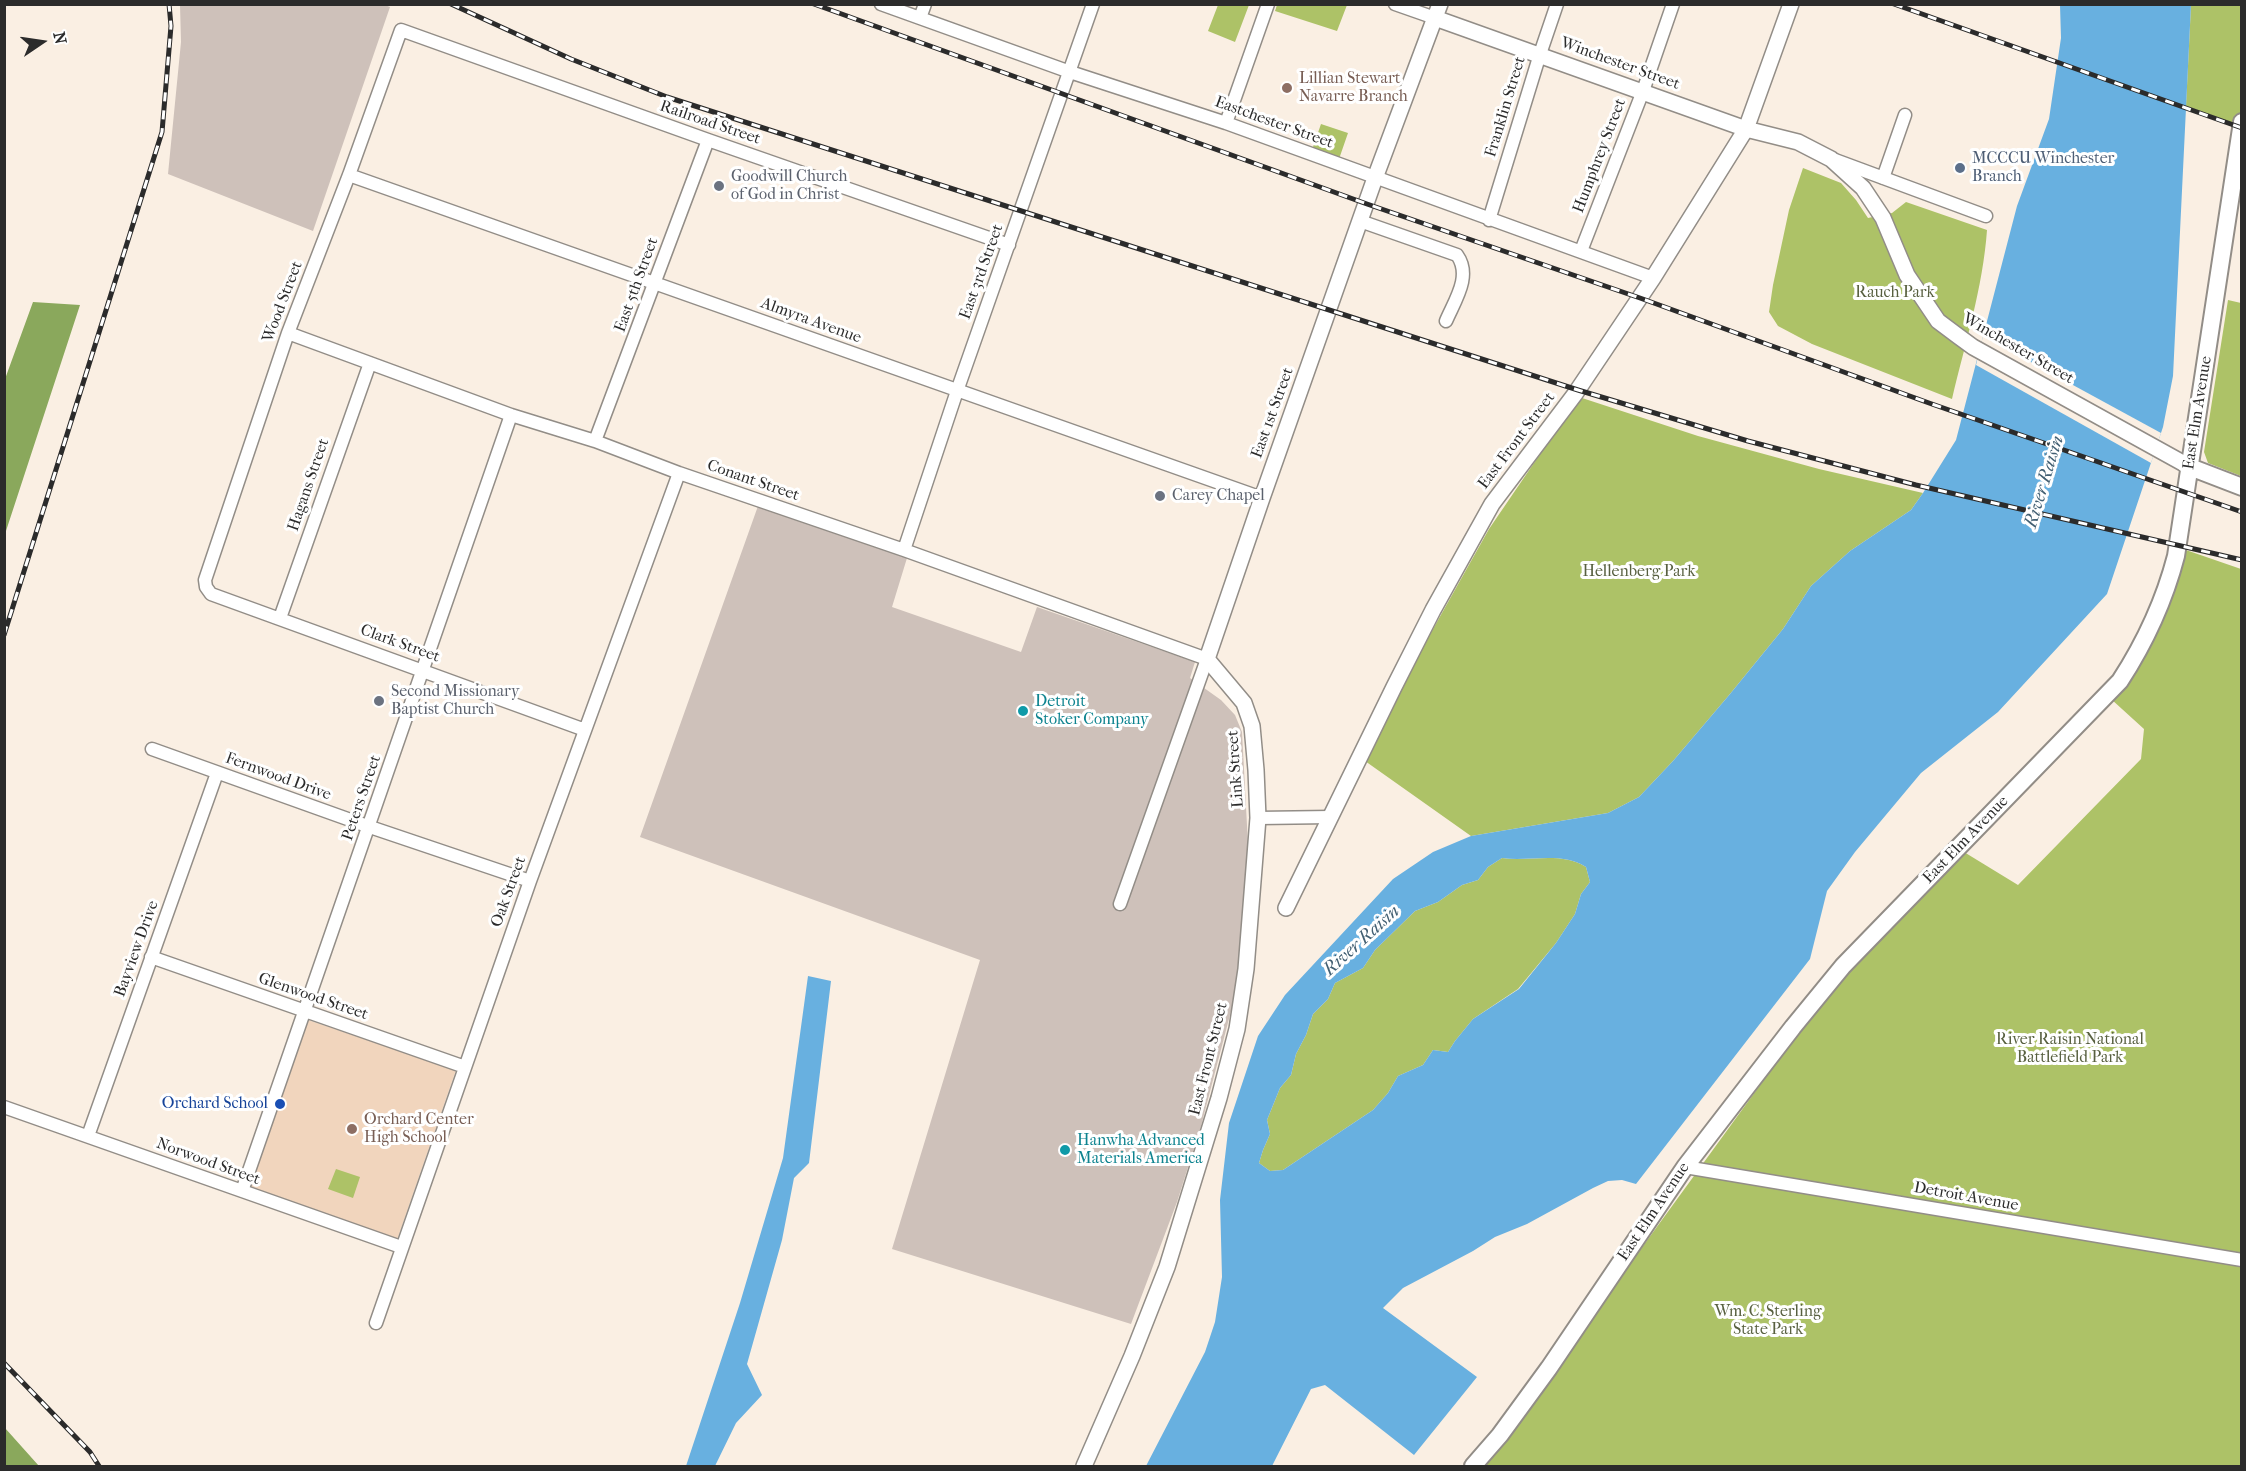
<!DOCTYPE html>
<html>
<head>
<meta charset="utf-8">
<style>
  body { margin:0 }
  #map { position:relative; width:2246px; height:1471px; overflow:hidden; background:#faefe3; font-family:"IM FELL French Canon",serif }
  canvas { display:block }
  .frame { position:absolute; inset:0; border:6px solid #2b2b2b; pointer-events:none }
  .north { position:absolute; left:12px; top:12px; width:60px; height:60px; -webkit-text-stroke:4px #fff; paint-order:stroke; rotate:77deg; font-size:16px; font-weight:700; line-height:24px; text-align:center; color:#2b2b2b }
  .north::after { content:''; display:block; margin:auto; width:21px; height:27px; background:#2b2b2b; clip-path:polygon(50% 0,100% 100%,50% 72%,0 100%) }
</style>
</head>
<body>
<div id="map">
<canvas width="2246" height="1471"></canvas>
<div class="frame"></div>
<div class="north">N</div>
</div>
<script>
const ctx = document.querySelector('canvas').getContext('2d');
ctx.lineJoin = 'round';
function paint(path, color) { ctx.fillStyle = color; ctx.fill(path, 'evenodd'); }
function trace(path, color, width, dash) { ctx.strokeStyle = color; ctx.lineWidth = width; ctx.lineCap = dash ? 'butt' : 'round'; ctx.setLineDash(dash || []); ctx.stroke(path); }
function label(font, color, halo, rows, align = 'center') {
  ctx.font = font + ' "IM FELL French Canon",serif'; ctx.lineWidth = 6; ctx.setLineDash([]); ctx.textBaseline = 'middle'; ctx.strokeStyle = halo; ctx.fillStyle = color; for (const [text, x, y, turn = 0] of rows) {
    ctx.save(); ctx.translate(x, y); ctx.rotate((+turn || 0) * Math.PI / 180); ctx.textAlign = isNaN(turn) ? turn : align; if (halo) ctx.strokeText(text, 0, 0); ctx.fillText(text, 0, 0); ctx.restore();
  }
}
const built = new Path2D(`
  M308,1020L456,1070L397,1240L248,1188Z`);
const industrial = new Path2D(`
  M385,5L390,7L313,231L168,174L181,42L180,5Z
  M758,506L907,558L892,607L1021,652L1037,607L1195,662L1190,678L1221,700L1235,715L1242,732L1248,844L1246,925L1237,988L1201,1126L1177,1202L1131,1324L892,1249L980,960L640,837Z`);
const green = new Path2D(`
  M1218,5H1249L1235,42L1208,31Z
  M1277,5V4L1347,5L1337,31L1275,11Z
  M2191,5H2241V126L2186,106Z
  M1321,124L1348,133L1339,159L1312,150Z
  M1803,168L1841,183L1856,200L1868,218L1892,213L1906,202L1987,230C1983,287 1965,344 1952,399L1812,344L1778,326L1769,312L1773,285L1789,210Z
  M2228,300L2241,303V476L2208,463L2204,452Z
  M1579,397L1698,436L1819,469L1923,493L1911,510L1850,551L1811,586L1783,629L1730,694L1673,761L1639,797L1608,813L1471,836L1365,761L1400,688L1489,529Z
  M2183,549L2241,569V1466H1483L1819,1004L1964,852L2018,885L2141,759L2144,729L2111,699C2154,654 2172,610 2183,549Z
  M1502,858C1529,862 1562,851 1586,867L1590,882L1581,894L1575,914L1556,943L1518,989L1473,1019L1455,1041L1448,1052L1433,1050L1423,1065L1398,1076L1388,1093L1373,1110L1283,1170L1270,1171L1259,1163L1263,1150L1270,1134L1267,1120L1280,1088L1291,1075L1296,1054L1306,1035L1313,1014L1328,999L1335,983L1363,968L1375,950L1415,911L1438,902L1462,885L1478,880L1488,867Z
  M336,1169L360,1177L353,1198L328,1189Z`);
const forest = new Path2D(`
  M33,302L80,305L5,534V379Z
  M5,1428L39,1466H5Z`);
const water = new Path2D(`
  M2060,5H2191L2173,376L2163,427L2107,594L1998,712L1921,773L1855,852L1827,891L1810,959L1636,1184L1622,1180L1608,1181L1593,1188L1527,1224L1495,1237L1473,1251L1403,1288L1383,1308L1477,1377L1414,1455L1325,1385L1311,1389L1272,1466H1146L1205,1352L1215,1322L1222,1277L1220,1200L1229,1123L1258,1036L1285,995L1393,879L1433,852L1471,836L1608,813L1639,797L1673,761L1730,694L1783,629L1811,586L1850,551L1911,510L1923,493L1956,440L2017,206L2049,119L2061,38ZM1502,858C1529,862 1562,851 1586,867L1590,882L1581,894L1575,914L1556,943L1519,989L1473,1019L1455,1041L1448,1052L1433,1050L1423,1065L1398,1076L1388,1093L1373,1110L1283,1170L1270,1171L1259,1163L1263,1150L1270,1134L1267,1120L1280,1088L1291,1075L1296,1054L1306,1035L1313,1014L1328,999L1335,983L1363,968L1375,950L1415,911L1438,902L1462,885L1478,880L1488,867Z
  M808,976L831,981L809,1163L794,1178L782,1240L747,1364L762,1395L736,1423L715,1466H686L740,1303L783,1158Z`);
const pier = new Path2D(`
  M1983,336L2161,433L2151,463L1976,365Z`);
const minor = new Path2D(`
  M881,4L1070,72L1226,123L1653,278
  M1395,4L1435,18
  M920,18L925,4
  M1226,123L1268,4
  M1835,160L1986,216
  M349,175L1262,498
  M1883,178L1905,115
  M1489,220L1540,54L1557,4
  M1360,221L1457,255C1472,276 1455,300 1446,321
  M1581,251L1643,91L1673,4
  M288,333L511,415L595,441L679,473L904,550L1207,659L1120,904
  M595,441L708,140
  M904,550L957,391L1093,4
  M280,618L370,363
  M585,730L211,594L206,587L205,580L288,333L349,175L401,30L708,140L1009,245
  M152,749L370,827L530,881
  M1258,818L1331,817
  M151,957L465,1067
  M4,1107L401,1247
  M88,1136L217,773
  M1685,1167L2242,1260
  M242,1191L511,415
  M376,1323L530,881L679,473`);
const tertiary = new Path2D(`
  M1435,18L1746,129L1798,142L1831,159L1863,188L1883,218L1907,275L1938,321L1958,336L1973,347L2190,467
  M1286,908L1394,687L1433,610L1492,504L1575,394L1653,278L1746,129L1791,4
  M1084,1466L1132,1356L1167,1267L1219,1098L1237,1029L1246,969L1258,818L1256,770L1252,726L1244,703L1207,659L1262,498L1375,178L1440,4`);
const secondary = new Path2D(`
  M2190,467L2242,487
  M1473,1466L1500,1435L1549,1368L1685,1167L1793,1027L1843,966L2120,681C2146,641 2164,602 2176,556L2242,122`);
const rail = new Path2D(`
  M451,4L571,59L667,97L1578,390L1748,441L1916,485L2242,560
  M814,4L1367,204L1640,298L1929,403L2242,512
  M1894,4L2242,128
  M4,635L162,132L171,26L169,4
  M4,1363L90,1452L99,1466`);
const markers = [
  [1287,88,6,"#8d6e63"],
  [1960,168,6,"#5c6f8a"],
  [719,186,6,"#6b7280"],
  [1160,496,6,"#6b7280"],
  [379,701,6,"#6b7280"],
  [1023,711,6,"#0f9aa8"],
  [280,1104,6,"#1a4fb4"],
  [352,1129,6,"#8d6e63"],
  [1065,1150,6,"#0f9aa8"]
];
const streetNames = [
  ["Winchester Street",1620,64,20],
  ["Franklin Street",1506,107,-73],
  ["Railroad Street",710,123,19],
  ["Eastchester Street",1274,123,20],
  ["Humphrey Street",1600,156,-69],
  ["East 3rd Street",982,272,-70],
  ["East 5th Street",637,285,-70],
  ["Wood Street",283,302,-69],
  ["Almyra Avenue",811,321,20],
  ["Winchester Street",2018,349,30],
  ["East 1st Street",1273,413,-70],
  ["East Elm Avenue",2198,413,-81],
  ["East Front Street",1517,441,-53],
  ["Conant Street",753,481,19],
  ["Hagans Street",309,485,-71],
  ["Clark Street",400,644,20],
  ["Link Street",1236,769,-94],
  ["Fernwood Drive",278,777,20],
  ["Peters Street",362,798,-71],
  ["East Elm Avenue",1966,840,-46],
  ["Oak Street",509,892,-70],
  ["Bayview Drive",137,949,-70],
  ["Glenwood Street",313,997,19],
  ["East Front Street",1209,1059,-76],
  ["Norwood Street",208,1162,20],
  ["Detroit Avenue",1966,1197,10],
  ["East Elm Avenue",1654,1212,-56]
];
const educationNames = [
  ["Lillian Stewart",1299,79],
  ["Navarre Branch",1299,97],
  ["Orchard Center",364,1120],
  ["High School",364,1138]
];
const serviceNames = [
  ["MCCCU Winchester",1972,159],
  ["Branch",1972,177]
];
const worshipNames = [
  ["Goodwill Church",731,177],
  ["of God in Christ",731,195],
  ["Carey Chapel",1172,496],
  ["Second Missionary",391,692],
  ["Baptist Church",391,710]
];
const parkNames = [
  ["Rauch Park",1895,293],
  ["Hellenberg Park",1639,572],
  ["River Raisin National",2070,1040],
  ["Battlefield Park",2070,1058],
  ["Wm. C. Sterling",1768,1312],
  ["State Park",1768,1330]
];
const cultureNames = [
  ["Detroit",1035,702],
  ["Stoker Company",1035,720],
  ["Hanwha Advanced",1077,1141],
  ["Materials America",1077,1159]
];
const transitNames = [
  ["Orchard School",268,1104]
];
const waterNames = [
  ["River Raisin",2045,482,-73],
  ["River Raisin",1362,941,-42]
];
paint(built, '#f1d5bd');
paint(industrial, '#cec1ba');
paint(green, '#adc267');
paint(forest, '#8aa85c');
paint(water, '#68b0e0');
paint(pier, '#faefe3');
trace(minor, '#928d87', 15);
trace(tertiary, '#928d87', 18);
trace(secondary, '#928d87', 20);
trace(minor, '#fff', 12);
trace(tertiary, '#fff', 15);
trace(secondary, '#fff', 16);
trace(rail, '#2b2b2b', 5);
trace(rail, '#fff', 3, [9]);
for (const [x, y, r, color] of markers) { const dot = new Path2D(); dot.arc(x, y, r, 0, 2 * Math.PI); ctx.fillStyle = color; ctx.fill(dot); trace(dot, '#fff', 2); }
label('16px', '#2b2b2b', '#fff', streetNames);
label('16px', '#785e54', '#fff', educationNames, 'left');
label('16px', '#4e5e75', '#fff', serviceNames, 'left');
label('16px', '#5b616d', '#fff', worshipNames, 'left');
label('16px', '#586040', '#fff', parkNames);
label('16px', '#0d838f', '#fff', cultureNames, 'left');
label('16px', '#164399', '#fff', transitNames, 'right');
label('italic 18px', '#436073', '#fff', waterNames);
</script>
</body>
</html>
